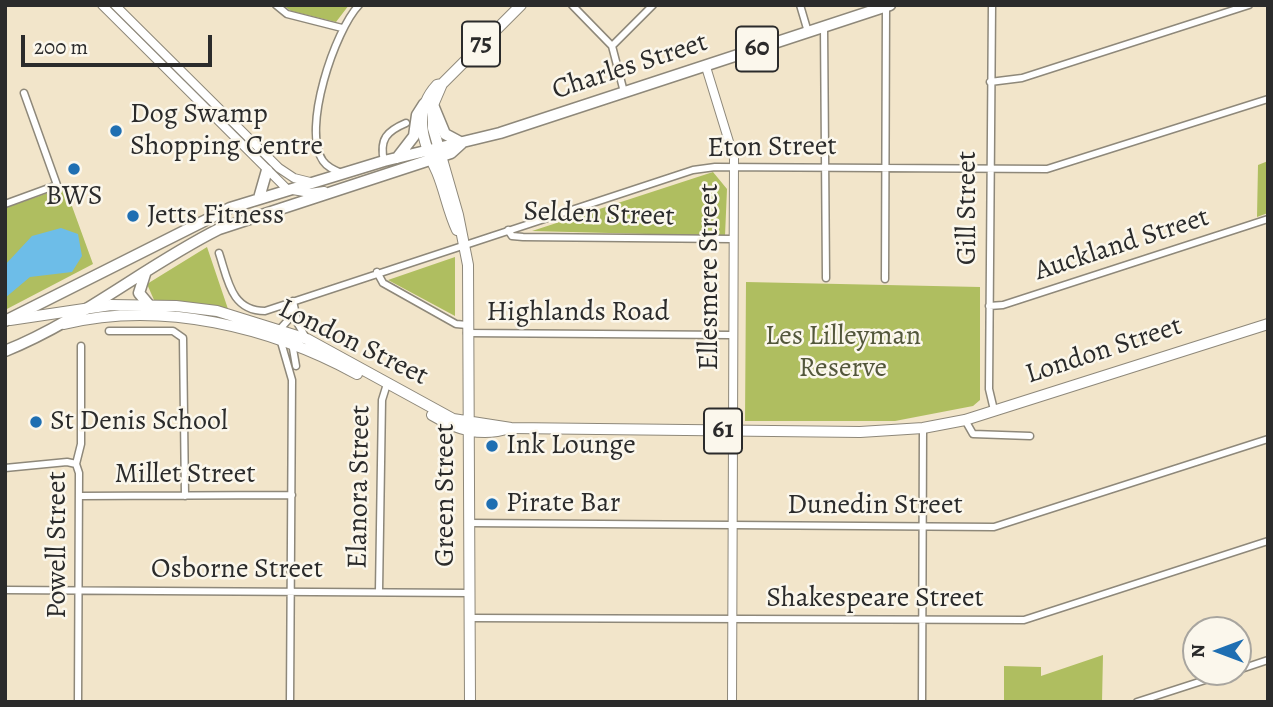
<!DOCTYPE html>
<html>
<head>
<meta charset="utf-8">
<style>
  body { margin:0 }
  #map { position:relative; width:1273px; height:707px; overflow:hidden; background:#f2e5ca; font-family:Alegreya,serif }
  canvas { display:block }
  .frame { position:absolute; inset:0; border:7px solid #2b2b2b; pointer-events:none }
  .north { position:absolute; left:1182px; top:616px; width:70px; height:70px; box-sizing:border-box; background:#fbf7ec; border:2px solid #a8a59f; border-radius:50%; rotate:270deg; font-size:19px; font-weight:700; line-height:28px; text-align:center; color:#2b2b2b }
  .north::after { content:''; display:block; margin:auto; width:24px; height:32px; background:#1f6fb2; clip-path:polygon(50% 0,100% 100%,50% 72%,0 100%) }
  .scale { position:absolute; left:21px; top:35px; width:191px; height:32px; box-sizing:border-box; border:4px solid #2b2b2b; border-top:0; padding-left:9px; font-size:21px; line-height:24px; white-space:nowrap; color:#2b2b2b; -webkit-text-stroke:5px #fbf7ec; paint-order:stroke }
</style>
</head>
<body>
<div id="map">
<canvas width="1273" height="707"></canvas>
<div class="frame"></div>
<div class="north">N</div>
<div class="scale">200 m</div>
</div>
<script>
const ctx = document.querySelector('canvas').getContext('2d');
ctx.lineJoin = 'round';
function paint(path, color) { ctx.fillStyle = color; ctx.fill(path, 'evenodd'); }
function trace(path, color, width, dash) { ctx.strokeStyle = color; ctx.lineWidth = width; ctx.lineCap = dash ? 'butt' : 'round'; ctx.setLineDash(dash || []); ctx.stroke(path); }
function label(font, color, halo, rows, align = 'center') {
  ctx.font = font + ' Alegreya,serif'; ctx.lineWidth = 5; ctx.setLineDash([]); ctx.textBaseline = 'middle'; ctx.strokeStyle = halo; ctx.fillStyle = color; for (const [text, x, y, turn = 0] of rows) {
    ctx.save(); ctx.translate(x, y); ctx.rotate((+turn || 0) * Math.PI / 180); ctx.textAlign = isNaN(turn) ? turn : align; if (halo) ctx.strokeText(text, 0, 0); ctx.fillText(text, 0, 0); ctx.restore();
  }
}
const green = new Path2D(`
  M283,5H349L336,22L291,11Z
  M1268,161V213L1257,217L1258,165Z
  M713,172L727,189L725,236L532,231Z
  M65,187L93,264L5,310V208Z
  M207,247L228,309L154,300L147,284Z
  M455,257V316L388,280Z
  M746,282L980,287V400L973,406L895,421H745Z
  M1103,655L1102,702H1004V666L1041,667V676Z`);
const water = new Path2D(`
  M61,228L78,234L82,256L72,272L30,277L5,298V265L32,236Z`);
const street = new Path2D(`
  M276,5L287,14L342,28
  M572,5L612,46L624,92
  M800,5L808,32
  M992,5L989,389L994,410
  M824,27L826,278
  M612,46L653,5
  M990,82L1022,78L1249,5
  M384,161C379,139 387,131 406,123
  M341,173C334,170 327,167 323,161C301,130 335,30 359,5
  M5,204L57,185L24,93
  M508,230L512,236L523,237L732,239
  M219,253C228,280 231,311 265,311L693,170L715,167L1047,169L1268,99
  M377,272L383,283L456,324L467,325
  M885,279L886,7
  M293,301L298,324L306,338
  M989,306L1003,305L1268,219
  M280,329L290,318L288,303
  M109,331H173L183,338L185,496
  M467,333L731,335
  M281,342L292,380L290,702
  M292,343L296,366
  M965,420L973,434L1030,436
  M5,468L67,462L76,464
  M79,496L292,495
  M469,523L994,527L1268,439
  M5,590L469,593
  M379,591L382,400L387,384
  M469,618L1024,620L1268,541
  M1238,670L1268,660
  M78,702L79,473L76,464L81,444V346
  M922,702L923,428
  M1137,702L1230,672`);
const secondary = new Path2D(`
  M102,5L287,189L310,193L324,191
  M115,5L279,168L294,178L310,182
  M706,67L734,158L732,702`);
const primary = new Path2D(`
  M442,84L433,105V128L458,215L468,265L470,702
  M457,230C448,211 445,191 437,172C423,143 412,112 437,85L442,84L521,5
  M10,320L111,305L176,306L217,311L307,339L453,419L511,428L860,432L923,428L965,420L1268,324
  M64,324C161,300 271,327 357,374
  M432,415C457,430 481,437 510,428`);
const highway = new Path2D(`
  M433,105L445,134L460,142
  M397,158L414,136L417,115L424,104
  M259,198L267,170
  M145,274L139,293L149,305
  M5,321L230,208L384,161L500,133L890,5
  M5,351C82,320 145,266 219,229L451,153L462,143`);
const markers = [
  [116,131,7,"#1f6fb2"],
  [74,169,7,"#1f6fb2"],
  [133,216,7,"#1f6fb2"],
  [36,422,7,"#1f6fb2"],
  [492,446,7,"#1f6fb2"],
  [492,504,7,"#1f6fb2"]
];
const shields = [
  [481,44,38],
  [757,49,42],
  [723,431,38]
];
const shieldNames = [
  ["75",481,44],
  ["60",757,49],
  ["61",723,431]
];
const streetNames = [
  ["Charles Street",630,67,-18],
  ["Eton Street",772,148,-1],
  ["Gill Street",968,208,-90],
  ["Selden Street",599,215,2],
  ["Auckland Street",1122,245,-18],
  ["Ellesmere Street",710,277,-90],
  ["Highlands Road",578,313],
  ["London Street",353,343,26],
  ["London Street",1104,351,-18],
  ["Millet Street",185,475],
  ["Elanora Street",360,487,-89],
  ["Green Street",446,495,-90],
  ["Dunedin Street",875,506],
  ["Powell Street",58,545,-90],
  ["Osborne Street",237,570],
  ["Shakespeare Street",875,599]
];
const poiNames = [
  ["Dog Swamp",130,115],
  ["Shopping Centre",130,147],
  ["BWS",74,197,"center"],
  ["Jetts Fitness",147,216],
  ["St Denis School",50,422],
  ["Ink Lounge",506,446],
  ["Pirate Bar",506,504]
];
const parkNames = [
  ["Les Lilleyman",843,337],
  ["Reserve",843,369]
];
paint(green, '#afbe60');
paint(water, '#6dbde8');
trace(street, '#8e887a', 9);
trace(secondary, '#8e887a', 10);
trace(primary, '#8e887a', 12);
trace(highway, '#8e887a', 13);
trace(street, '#fff', 6);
trace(secondary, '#fff', 8);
trace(primary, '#fff', 10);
trace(highway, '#fff', 10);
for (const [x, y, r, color] of markers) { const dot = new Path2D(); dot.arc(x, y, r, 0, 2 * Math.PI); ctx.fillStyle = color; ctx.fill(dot); trace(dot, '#fbf7ec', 2.5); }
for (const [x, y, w] of shields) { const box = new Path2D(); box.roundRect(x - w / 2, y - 22.5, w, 45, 5); ctx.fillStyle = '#fbf7ec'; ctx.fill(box); trace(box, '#2b2b2b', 2); }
label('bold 26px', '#2b2b2b', null, shieldNames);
label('28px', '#2b2b2b', '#fbf7ec', streetNames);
label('28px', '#2b2b2b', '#fbf7ec', poiNames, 'left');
label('28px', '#53573b', '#fbf7ec', parkNames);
</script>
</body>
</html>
